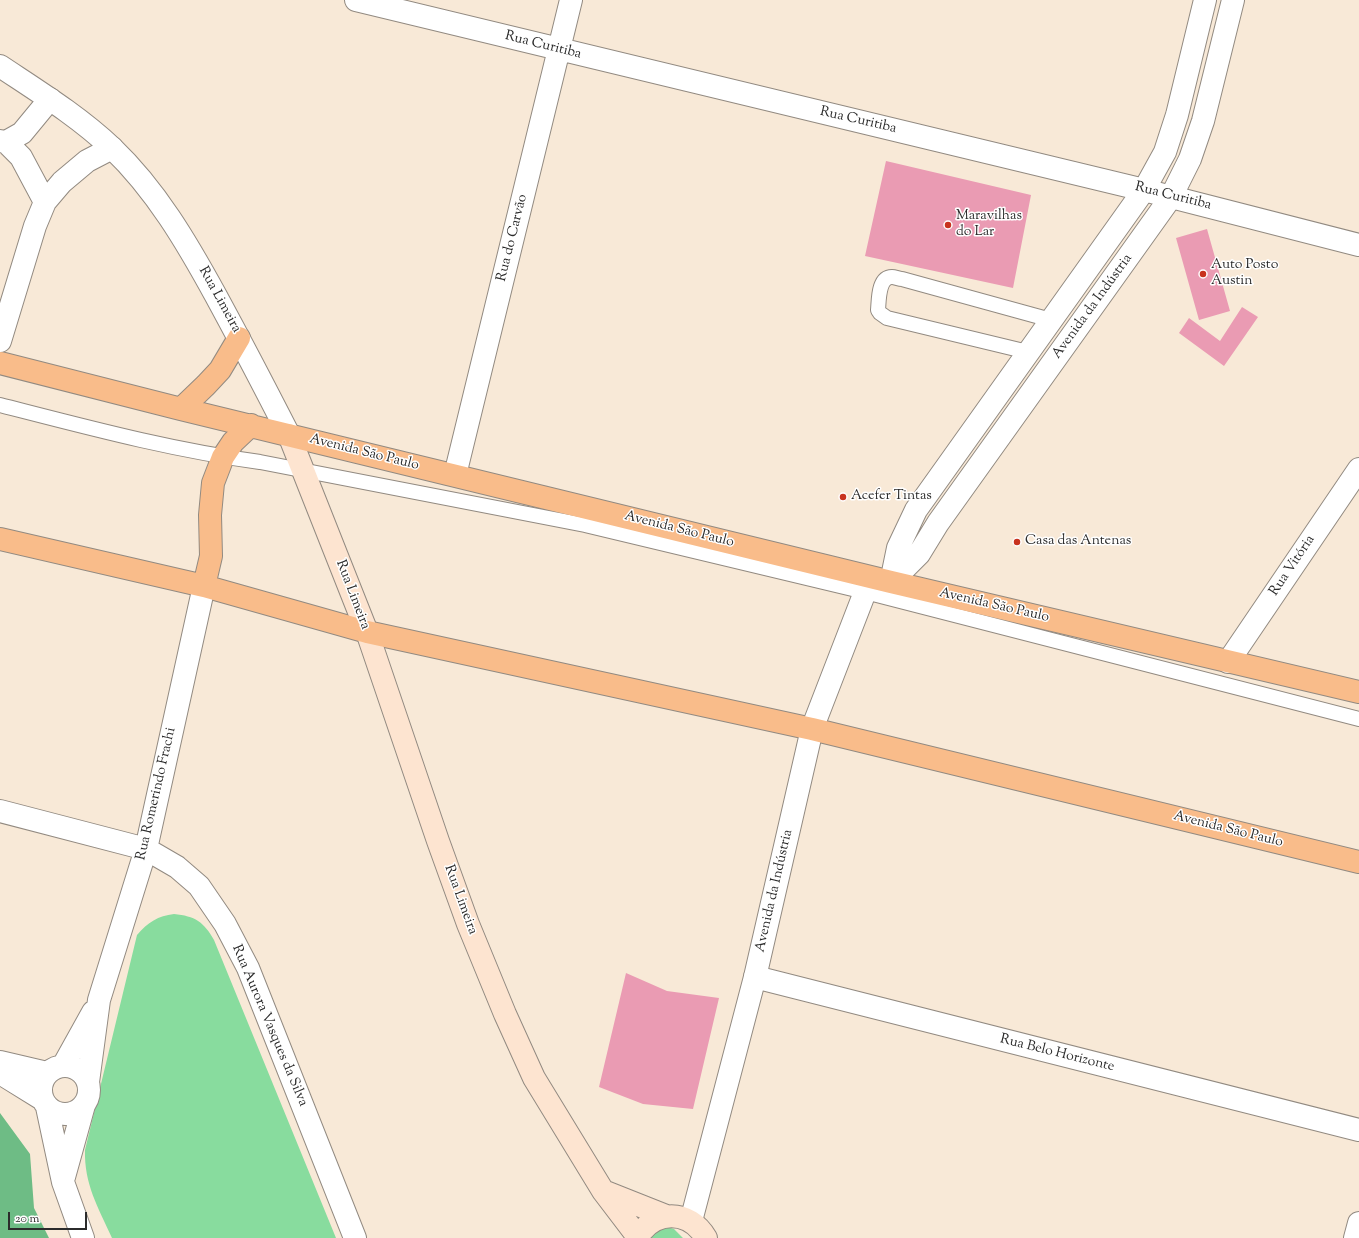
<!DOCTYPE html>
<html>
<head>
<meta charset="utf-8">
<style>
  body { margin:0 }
  #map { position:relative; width:1359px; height:1238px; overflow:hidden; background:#f8e9d7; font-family:"Sorts Mill Goudy",serif }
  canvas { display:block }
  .scale { position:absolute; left:8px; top:1212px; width:79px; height:18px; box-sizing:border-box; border:2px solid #2b2b2b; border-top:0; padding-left:5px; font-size:12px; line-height:14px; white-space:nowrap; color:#2b2b2b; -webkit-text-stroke:3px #fff; paint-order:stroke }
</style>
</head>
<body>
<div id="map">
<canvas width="1359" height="1238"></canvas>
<div class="scale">20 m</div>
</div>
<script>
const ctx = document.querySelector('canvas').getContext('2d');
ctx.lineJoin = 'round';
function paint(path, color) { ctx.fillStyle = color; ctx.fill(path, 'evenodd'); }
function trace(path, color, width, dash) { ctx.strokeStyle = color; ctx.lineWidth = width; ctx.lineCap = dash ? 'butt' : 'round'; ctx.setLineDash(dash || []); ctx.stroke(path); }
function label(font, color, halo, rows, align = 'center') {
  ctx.font = font + ' "Sorts Mill Goudy",serif'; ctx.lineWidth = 3; ctx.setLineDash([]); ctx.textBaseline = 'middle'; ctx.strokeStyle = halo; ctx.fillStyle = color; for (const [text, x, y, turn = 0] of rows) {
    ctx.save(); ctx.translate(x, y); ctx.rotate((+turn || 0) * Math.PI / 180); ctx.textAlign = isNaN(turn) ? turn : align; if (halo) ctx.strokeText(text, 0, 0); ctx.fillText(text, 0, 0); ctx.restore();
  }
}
const green = new Path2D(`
  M174,914C195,916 204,922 214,940L336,1238H112C98,1207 84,1184 85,1150L137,935C148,922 158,916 174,914Z
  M668,1227L674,1229L683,1238H647L651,1232Z`);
const forest = new Path2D(`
  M0,1113L30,1154L34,1208L49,1238H0Z`);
const building = new Path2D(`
  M886,161L1031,195L1013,288L865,256Z
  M1207,229L1230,311L1199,320L1176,238Z
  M1242,307L1258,317L1224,366L1179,333L1189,318L1220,341Z
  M626,973L667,991L719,998L693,1109L643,1104L599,1087Z`);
const service = new Path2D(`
  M1028,352L887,318L880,313L878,310C879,300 878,277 892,277C895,277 899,279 902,279L1051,320
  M0,405C86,427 171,450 260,462L585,525L865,592L1359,719`);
const minor = new Path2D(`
  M356,0L1144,190L1359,245
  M0,141L6,142L22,133L50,99
  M6,142L21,157L45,202
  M0,341L35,226L45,202L62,182L87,161L112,148
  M455,475L571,0
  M1228,662L1359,469
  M0,811L146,849L177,867L199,886L225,924L248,968L355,1238
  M755,977L1359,1130
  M0,1062L47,1073
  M41 1090a24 24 0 1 1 48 0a24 24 0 1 1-48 0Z
  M63,1066L93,1012
  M0,1073L42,1099
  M88,1082L99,1000L146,849L204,586
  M47,1107L63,1182L83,1238
  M64,1177L84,1105
  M1355,1238L1359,1223`);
const tertiary = new Path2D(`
  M0,66C39,92 78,116 112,148C156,190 187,243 216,296C241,342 265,388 289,435
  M891,582L898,548L916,510L1144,190L1165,152L1177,115L1205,0
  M691,1221L755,977L812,729L865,592L891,582L919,554L938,523L1171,197L1190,159L1203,121L1233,0`);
const secondary = new Path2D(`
  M289,435L367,632L438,841L468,924L505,1014L534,1078L603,1191L638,1237
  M603,1191L666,1216
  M637,1238C654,1209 689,1209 706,1238`);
const primary = new Path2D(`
  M0,363L181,409L891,582L1359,692
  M181,409L206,385L220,370L239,338
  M0,539L204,586L367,632L812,729L1359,862
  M204,586L211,556L210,515L213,483L223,457L233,442L251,425`);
const markers = [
  [948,225,4,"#c8321e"],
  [1203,274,4,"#c8321e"],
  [843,497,4,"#c8321e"],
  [1017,542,4,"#c8321e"]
];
const streetNames = [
  ["Rua Curitiba",543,46,14],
  ["Rua Curitiba",858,121,13],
  ["Rua Curitiba",1173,197,14],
  ["Rua do Carvão",513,238,-76],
  ["Rua Limeira",219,300,61],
  ["Avenida da Indústria",1093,307,-54],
  ["Avenida São Paulo",364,453,14],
  ["Avenida São Paulo",679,530,14],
  ["Rua Vitória",1293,566,-56],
  ["Rua Limeira",352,595,69],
  ["Avenida São Paulo",994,606,13],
  ["Rua Romerindo Frachi",157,794,-77],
  ["Avenida São Paulo",1228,830,14],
  ["Avenida da Indústria",775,891,-77],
  ["Rua Limeira",460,900,70],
  ["Rua Aurora Vasques da Silva",269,1026,67],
  ["Rua Belo Horizonte",1057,1054,14]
];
const poiNames = [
  ["Maravilhas",956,217],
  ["do Lar",956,233],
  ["Auto Posto",1211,266],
  ["Austin",1211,282],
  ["Acefer Tintas",851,497],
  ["Casa das Antenas",1025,542]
];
paint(green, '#88dc9e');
paint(forest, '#6ebc85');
paint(building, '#ea9bb3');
trace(service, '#928a81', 16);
trace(minor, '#928a81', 24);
trace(tertiary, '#928a81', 24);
trace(secondary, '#928a81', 24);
trace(primary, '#928a81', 24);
trace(service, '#fff', 14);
trace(minor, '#fff', 22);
trace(tertiary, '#fff', 22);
trace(secondary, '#fde4d0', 22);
trace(primary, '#f9bc8a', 22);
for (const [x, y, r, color] of markers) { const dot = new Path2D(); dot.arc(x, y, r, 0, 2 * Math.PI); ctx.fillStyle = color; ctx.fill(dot); trace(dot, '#fff', 1.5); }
label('14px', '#2b2b2b', '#fff', streetNames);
label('14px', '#2b2b2b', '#fff', poiNames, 'left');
</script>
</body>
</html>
